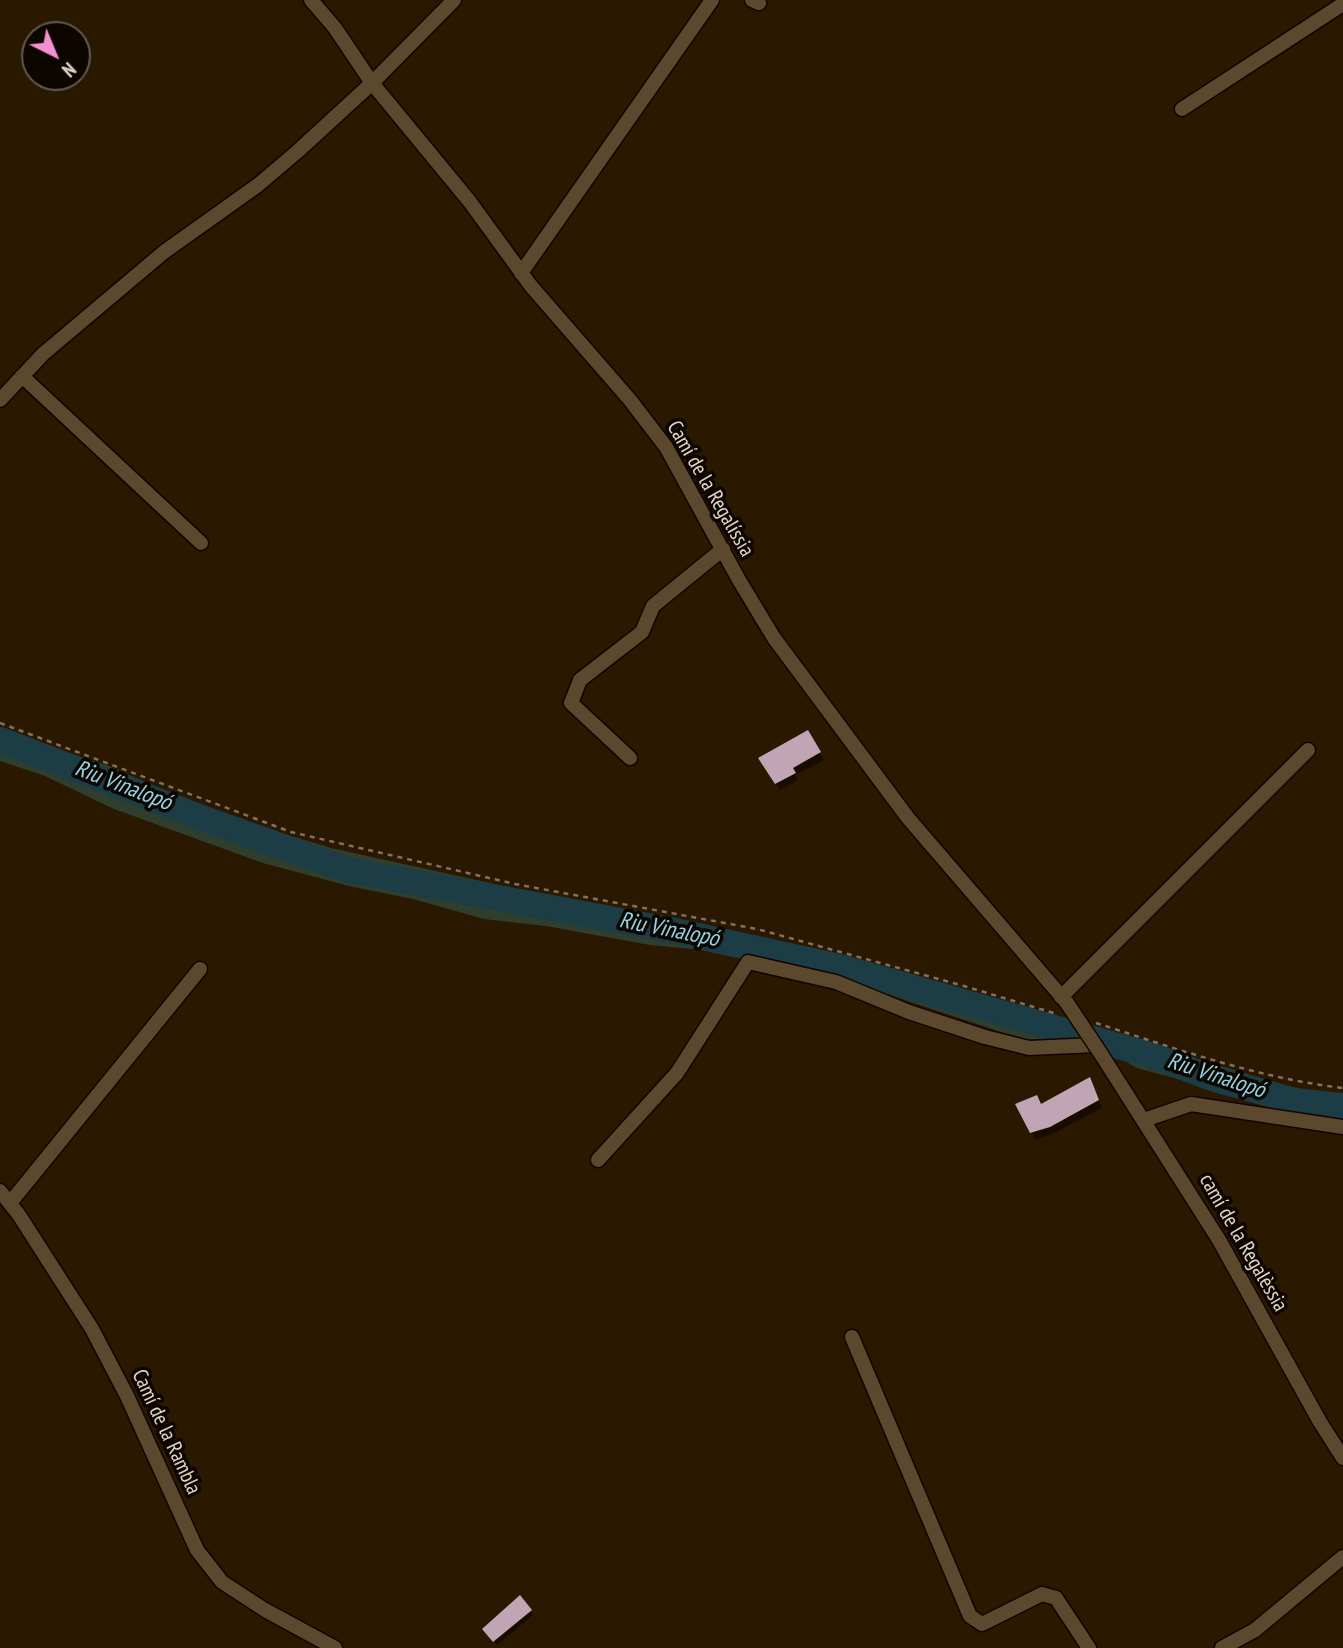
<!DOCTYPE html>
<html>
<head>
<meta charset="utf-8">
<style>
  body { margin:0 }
  #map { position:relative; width:1343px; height:1648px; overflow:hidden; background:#2a1900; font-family:"PT Sans Narrow",sans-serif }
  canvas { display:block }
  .north { position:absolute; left:21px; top:21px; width:70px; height:70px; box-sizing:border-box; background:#0d0600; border:2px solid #62594f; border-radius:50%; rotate:137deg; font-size:19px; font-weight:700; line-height:28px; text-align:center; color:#e1d5c6 }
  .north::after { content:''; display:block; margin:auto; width:24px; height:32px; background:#f690d1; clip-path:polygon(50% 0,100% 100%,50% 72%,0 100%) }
</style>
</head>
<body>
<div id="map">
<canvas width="1343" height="1648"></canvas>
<div class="north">N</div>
</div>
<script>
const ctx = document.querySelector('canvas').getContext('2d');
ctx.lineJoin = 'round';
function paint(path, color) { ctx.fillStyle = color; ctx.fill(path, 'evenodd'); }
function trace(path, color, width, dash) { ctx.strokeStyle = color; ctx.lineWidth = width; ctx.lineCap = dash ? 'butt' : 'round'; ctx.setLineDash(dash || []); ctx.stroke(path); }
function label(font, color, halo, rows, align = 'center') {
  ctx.font = font + ' "PT Sans Narrow",sans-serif'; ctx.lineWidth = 7; ctx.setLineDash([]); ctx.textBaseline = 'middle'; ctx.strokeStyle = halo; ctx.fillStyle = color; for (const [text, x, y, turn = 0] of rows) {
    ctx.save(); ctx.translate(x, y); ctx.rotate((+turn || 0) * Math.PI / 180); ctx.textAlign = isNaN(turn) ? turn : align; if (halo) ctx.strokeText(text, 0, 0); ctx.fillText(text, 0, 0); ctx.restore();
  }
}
const green = new Path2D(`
  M0,731L106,765L225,816L331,848L626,913L777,941L873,965L1052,1017L1072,1038L1025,1040L887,994L747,954L650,945L546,926L484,919L413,899L349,886L263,863L114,809L45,776L0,761Z
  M1110,1035L1142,1042L1290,1087L1343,1095V1117L1283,1107L1137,1068L1125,1061Z`);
const shadow = new Path2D(`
  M807,732L824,760L795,775L798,780L780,790L764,766Z
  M1093,1086L1102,1108L1054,1133L1036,1140L1017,1105L1041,1106Z
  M530,1611L533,1615L497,1645L487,1634Z`);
const river = new Path2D(`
  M0,740L207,820L348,870L670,930L840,967L1150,1055L1215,1079L1295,1101L1343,1106`);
const building = new Path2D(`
  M808,730L821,752L793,768L796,773L775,784L758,758Z
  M1090,1077L1099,1100L1050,1127L1030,1133L1015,1104L1037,1095L1041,1104Z
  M520,1595L532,1610L493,1642L482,1629Z`);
const path = new Path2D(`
  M0,723L291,832L515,884L757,929L964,986L1057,1014
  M1096,1023C1177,1049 1258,1078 1343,1088`);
const minor = new Path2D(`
  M311,0L335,28L372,83L470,202L531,286L630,400L666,447L739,580L774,638L908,818L1067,1003
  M752,0L759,3
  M1182,109L1343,4
  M521,273L712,0
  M22,376L201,543
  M0,400L43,354L164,252L258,185L298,151L372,83L454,0
  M630,758L571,703L580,680L642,632L653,606L723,549
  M1061,997L1308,750
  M1101,1054L1219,1240L1320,1422L1343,1458
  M1144,1120L1191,1104L1343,1127
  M598,1160L677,1073L748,962L836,982L909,1012L985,1037L1029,1048L1095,1045
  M0,1191L19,1215L92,1329L127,1396L197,1550L222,1582L265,1610L335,1648
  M10,1203L200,969
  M852,1337L970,1616L982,1624L1042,1594L1056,1598L1089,1648
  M1222,1648L1255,1630L1343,1557`);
const minorBridge = new Path2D(`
  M1067,1003L1101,1054`);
const streetNames = [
  ["Camí de la Regalíssia",710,489,60],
  ["camí de la Regalèssia",1243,1243,60],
  ["Camí de la Rambla",166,1432,65]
];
const waterNames = [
  ["Riu Vinalopó",123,786,21],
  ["Riu Vinalopó",669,930,11],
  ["Riu Vinalopó",1216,1076,18]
];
paint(green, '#303f2d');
paint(shadow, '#0007');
trace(river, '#1c3d46', 26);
paint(building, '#c2a5b5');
trace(minor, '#120400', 17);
trace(path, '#81725e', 2.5, [5, 5]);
trace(minor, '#5c492d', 14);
trace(minorBridge, '#120400', 17, []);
trace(minorBridge, '#5c492d', 14);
label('21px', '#e1d5c6', '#0d0600', streetNames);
label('italic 23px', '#91d3e5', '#0d0600', waterNames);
</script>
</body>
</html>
